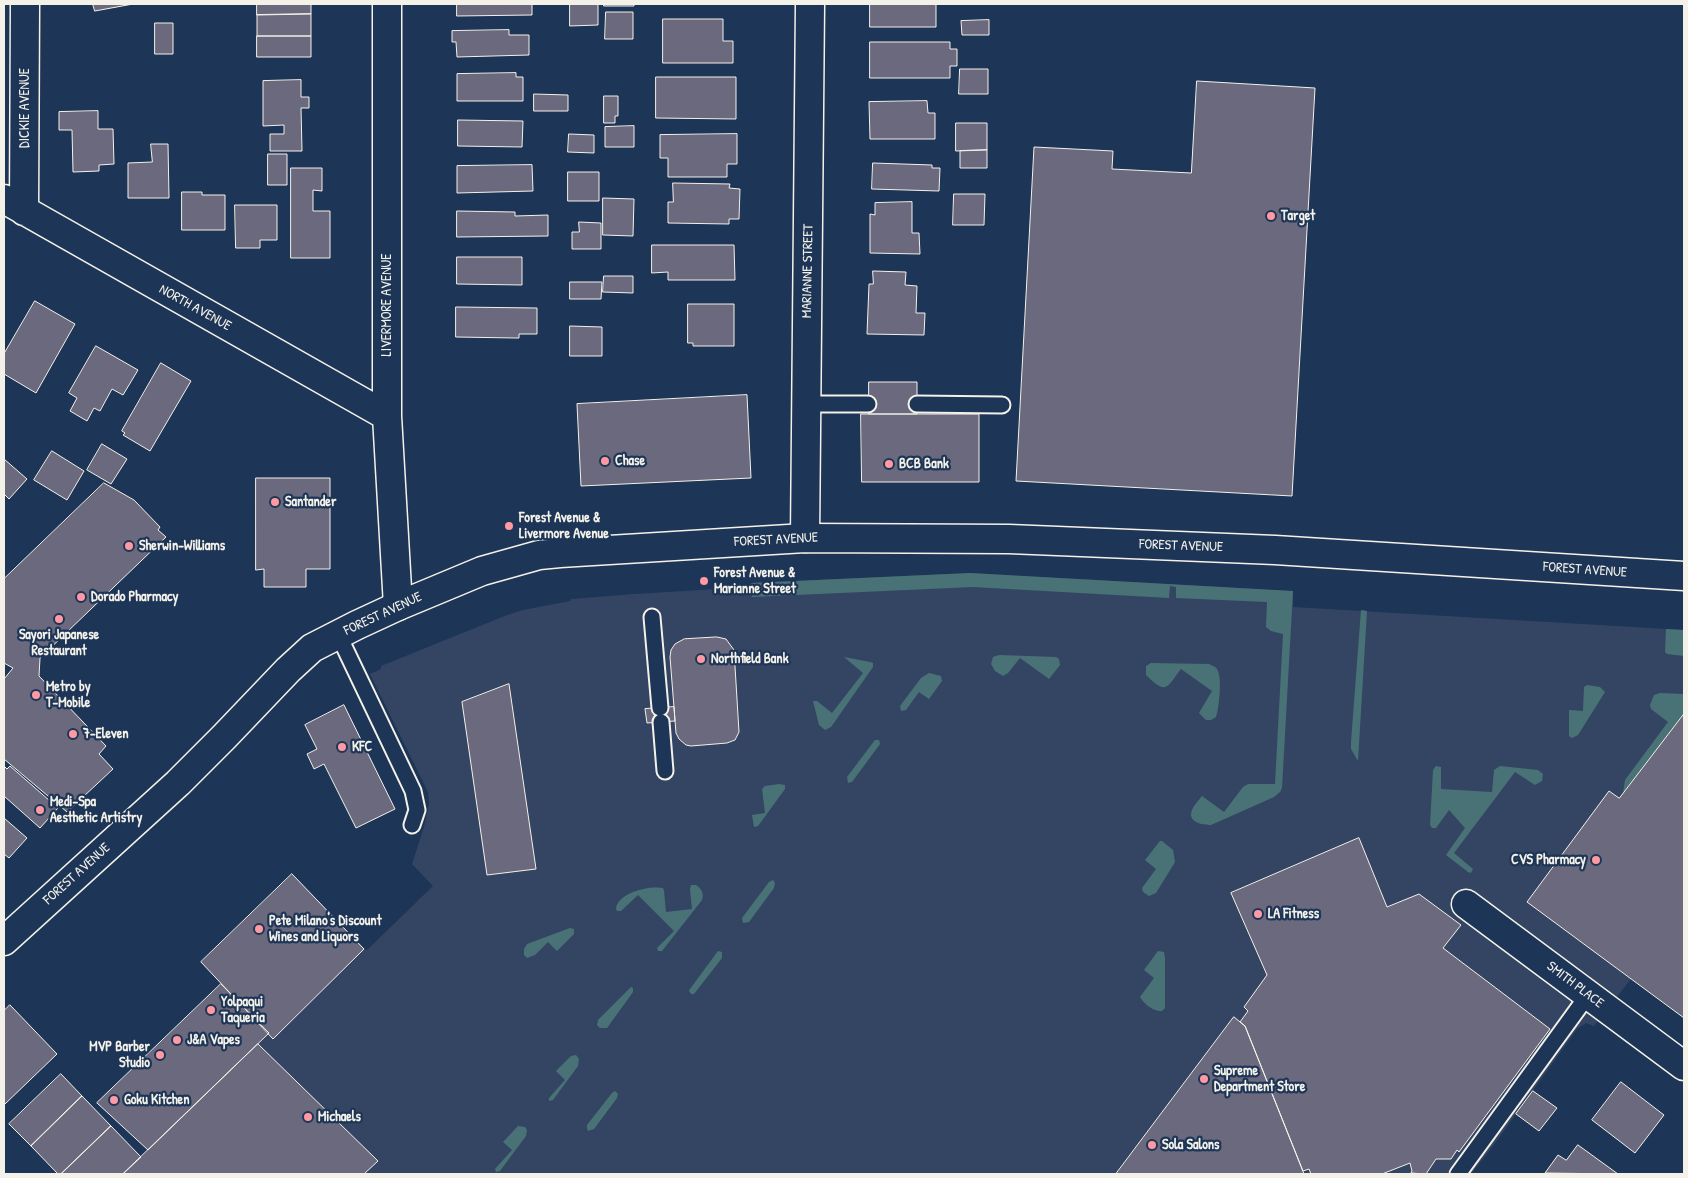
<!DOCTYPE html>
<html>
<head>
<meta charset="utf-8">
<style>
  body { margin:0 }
  #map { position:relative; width:1688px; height:1178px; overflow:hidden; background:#1d3557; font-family:"Patrick Hand",sans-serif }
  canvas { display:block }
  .frame { position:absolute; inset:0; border:5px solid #f4f1e8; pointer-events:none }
</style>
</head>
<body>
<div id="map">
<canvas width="1688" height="1178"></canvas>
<div class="frame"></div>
</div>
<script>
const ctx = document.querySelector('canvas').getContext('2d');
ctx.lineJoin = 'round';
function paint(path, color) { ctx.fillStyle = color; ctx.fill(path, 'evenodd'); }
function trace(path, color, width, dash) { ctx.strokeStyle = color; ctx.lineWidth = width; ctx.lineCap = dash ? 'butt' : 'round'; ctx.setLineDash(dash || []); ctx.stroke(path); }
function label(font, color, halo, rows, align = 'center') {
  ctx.font = font + ' "Patrick Hand",sans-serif'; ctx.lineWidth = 4.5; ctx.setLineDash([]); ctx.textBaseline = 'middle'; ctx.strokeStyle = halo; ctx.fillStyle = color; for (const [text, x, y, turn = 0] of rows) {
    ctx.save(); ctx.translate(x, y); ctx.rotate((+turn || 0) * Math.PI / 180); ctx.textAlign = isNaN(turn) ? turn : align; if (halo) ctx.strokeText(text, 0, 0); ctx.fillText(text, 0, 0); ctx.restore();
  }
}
const built = new Path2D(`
  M970,573L1293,591V607L1684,630V714L1619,798L1609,791L1527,902L1631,979L1594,1026L1586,1023L1577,1029L1493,1146L1471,1174H123L258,1044L269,1033L274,1038L364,949L367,950L433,886L412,864L424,827L429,804L428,792L370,674L381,669V666L507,615L523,610L570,601L571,599L634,594L751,587V583Z`);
const green = new Path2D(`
  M970,573L1293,591L1282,788L1280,792L1274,797L1211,825C1202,825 1187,822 1192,810C1194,805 1199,800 1202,796L1224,812L1243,787L1248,784H1275L1283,634L1271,631L1266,627L1267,602L1176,598V587L1170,586L1169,598L973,587L752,597L751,583Z
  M1361,610L1367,611L1358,761L1351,749V742Z
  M1666,629L1684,630V656L1667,654L1665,652Z
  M999,655L1056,657L1059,659L1060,665L1049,679L1020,658L1008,673L1003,676L995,671L991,664L993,657Z
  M844,657L870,662L873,663V667L831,727L825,730L819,725L813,701H817L832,713L863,673Z
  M1151,663L1209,664C1213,666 1217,667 1218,671C1222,680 1219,708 1216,717L1211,720H1206L1199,713L1212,691L1181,669C1167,687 1167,696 1146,675V666Z
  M929,673L941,676L942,681L929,699L919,692L906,710L901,711L900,706L921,678Z
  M1587,685L1600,687L1605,692L1578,735L1572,738L1569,736V710L1583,711L1584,687Z
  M1660,693L1684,694V714L1623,793L1625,780L1668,722L1651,709L1650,705L1654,695Z
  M875,740H879L880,744L852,782L848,783L847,777Z
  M1436,766L1441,767V789L1492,792L1494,770L1500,766L1538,770L1543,774L1542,781L1535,785L1515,772L1454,853L1473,869L1471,873L1468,872L1446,855L1465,828L1449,810L1436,828H1432L1430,825L1433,770Z
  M779,784L785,785V789L758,826L754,827L752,815L765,813L762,789L765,786Z
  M1160,841H1162L1173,850L1175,862L1156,893L1149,896L1143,892L1142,888L1156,869L1145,860Z
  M773,880L775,883L774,888L749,922L743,923L742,918L769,882Z
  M691,885H696C702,889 704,894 702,900L662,951H658L657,948L674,931L638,895L621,911H617L616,909C617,893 649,885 663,888L664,891L666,912L692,909L690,889Z
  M570,928L574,929V934L557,951L548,942L535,955L527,958L524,955V949L527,944Z
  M718,951L722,952V958L694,994H691L689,991L690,989Z
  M1158,951L1164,952L1165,958V1008L1162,1011C1154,1012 1144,1004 1140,997L1154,978L1144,970Z
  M631,987L633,988V992L607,1028H600L597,1025L598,1020Z
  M576,1055L579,1059L578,1066L553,1100L549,1101V1098L565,1080L556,1071L571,1056Z
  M615,1091L618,1094L617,1098L594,1129L588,1131L587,1128V1125L612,1093Z
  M518,1126L525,1127L527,1130L526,1136L500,1171L496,1172L495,1169L512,1150L503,1142Z`);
const building = new Path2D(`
  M93,4H133L95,11Z
  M257,4H311V14L257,15Z
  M457,4H532V15L457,16Z
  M570,4H598V25L570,26Z
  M604,4H634V6H604Z
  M870,4H936V27H870Z
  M606,12H633V39H605Z
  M311,14V36H257V15Z
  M663,19H723V41H733V63H663Z
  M989,20V35H962L961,21Z
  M155,23H173V54H155Z
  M509,30V35H529V55L457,57L456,42H452V31Z
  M257,36H311V57H257Z
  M870,42H950V49H957V66H950V78H870Z
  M960,69H988V94H959Z
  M516,73V77H523V101H457V74Z
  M656,77H736V119L656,118Z
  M301,80V97H309V108H301L302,151H270V134H284V125L263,126V81Z
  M1197,81L1315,88L1292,496L1016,481L1034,147L1113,151L1112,169L1191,173Z
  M534,94L568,95V111H534Z
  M604,96H618V116H615V123H604Z
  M927,101L928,113H935V139H870L869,102Z
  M98,111V129H113L114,164L99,165V171L73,172L72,130H59V112Z
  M458,120L523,121L522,147L458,146Z
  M956,123H987V150L956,151Z
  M634,126V147H605V127Z
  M569,134L594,135V153L568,152Z
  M737,134V164H727V177H668V158H660V135Z
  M151,144H168L169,198H128V163L152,162Z
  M987,150V168H960V151Z
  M268,154H287V185H268Z
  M873,163L932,165V168H940L939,191L872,189Z
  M532,165L533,191L457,193V166Z
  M291,168H322V191L313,190V211H330V258H291Z
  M568,172H599V201H568Z
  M673,183L730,184L729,188L740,189L739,219H729V224L668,223V202H673Z
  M182,192H202V195H225V230H182Z
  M954,194H985L984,225H953Z
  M603,198L634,199L633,236L603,235Z
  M912,202V233H919L920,254L870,253V214L875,215V203Z
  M235,205H277V240H260V248H236Z
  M457,211L515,212V216L548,215V236L457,237Z
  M579,222L601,223V249H572V232H579Z
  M652,245H734L735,280H668V272L652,273Z
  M457,257H522V285L457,284Z
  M873,271L906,272L905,285L917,286L916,313H925L924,335L867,334L869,284H873Z
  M604,276H633V293L603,292Z
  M570,282H602L601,299H570Z
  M35,301L75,324L36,393L4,374V354Z
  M688,304H734V346H693V343H688Z
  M456,307L537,308V334H519V338H515L456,337Z
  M570,326L602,327V356H570Z
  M96,346L138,370L123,395L112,389L100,411L94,408L87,421L70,411L77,398L69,393Z
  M161,363L191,381L150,451L123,435L125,433L122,431Z
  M869,382H917V414H869Z
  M747,395L751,478L581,486L577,404Z
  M861,414H979V482H862Z
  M102,444L127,459L111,484L87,470Z
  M52,451L84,471L67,500L34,480Z
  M4,459L27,479L9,499L4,494Z
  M256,478H330V569H306V587H264V569L256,570Z
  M104,483L134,500L160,527L158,530L166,537L40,658L39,676L106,746L99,754L113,769L67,812L4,759V679L13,668L4,663V579Z
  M717,637L726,639L734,650L739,732L735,740L727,743L691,746L686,745L679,739L676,733L670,657L671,650L675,644L684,639Z
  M509,684L536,869L487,875L462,702Z
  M344,705L395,809L356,828L324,764L314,769L307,754L317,749L305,725Z
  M674,707L675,721L647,723L645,709Z
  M1684,714V1018L1527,902L1609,791L1619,798Z
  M4,766L7,769L10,766L58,808L40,828L4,796Z
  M4,818L27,838L9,858L4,854Z
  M1359,838L1387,907L1419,894L1461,925L1443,948L1550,1029L1459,1152L1457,1150L1451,1159H1436L1426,1174L1411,1173L1412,1171L1410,1163L1382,1174H1311L1309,1169L1303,1171L1245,1026L1240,1022L1248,1011L1244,1007L1267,975L1231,893Z
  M292,874L364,949L273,1039L201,962Z
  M221,984L269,1033L148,1150L97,1103Z
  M10,1005L57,1054L4,1105V1011Z
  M1234,1017L1245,1026L1304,1174H1116Z
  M258,1044L378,1161L364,1174H123Z
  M61,1074L82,1096L31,1146L9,1124Z
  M1621,1082L1664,1115L1635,1153L1592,1120Z
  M1533,1091L1557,1108L1539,1131L1516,1114Z
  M82,1096L111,1126L61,1174H58L31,1146Z
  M111,1126L141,1157L123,1174H61Z
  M1578,1145L1618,1174L1545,1173L1558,1155L1566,1160Z`);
const lane = new Path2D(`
  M806,404H868
  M917,404L1002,405
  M652,617L660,708
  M338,634L413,791L417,810L412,825
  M661,722L665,771
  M1458,1174L1588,995`);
const street = new Path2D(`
  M387,4V416L398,606
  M4,199L387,416
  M24,211L25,4
  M805,538L810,4
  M1466,904L1684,1066`);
const secondary = new Path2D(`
  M4,941L178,783L224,737L288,670L312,648L357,625L398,606L482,571L539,555L560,553L805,538L1009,539L1275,550L1684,576`);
const markers = [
  [1271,216,5,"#ff9aa2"],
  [605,461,5,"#ff9aa2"],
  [889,464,5,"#ff9aa2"],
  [275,502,5,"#ff9aa2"],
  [509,526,5,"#ff9aa2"],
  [129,546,5,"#ff9aa2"],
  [704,581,5,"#ff9aa2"],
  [81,597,5,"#ff9aa2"],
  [59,619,5,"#ff9aa2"],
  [701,659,5,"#ff9aa2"],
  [36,695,5,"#ff9aa2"],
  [73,734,5,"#ff9aa2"],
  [342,747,5,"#ff9aa2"],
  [40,810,5,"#ff9aa2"],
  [1596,860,5,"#ff9aa2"],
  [1258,914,5,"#ff9aa2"],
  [259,929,5,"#ff9aa2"],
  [211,1010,5,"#ff9aa2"],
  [177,1040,5,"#ff9aa2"],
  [160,1055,5,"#ff9aa2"],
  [1204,1079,5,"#ff9aa2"],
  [114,1100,5,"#ff9aa2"],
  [308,1117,5,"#ff9aa2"],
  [1152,1145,5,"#ff9aa2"]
];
const streetNames = [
  ["DICKIE AVENUE",25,108,-90],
  ["MARIANNE STREET",808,271,-89],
  ["LIVERMORE AVENUE",387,305,-90],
  ["NORTH AVENUE",195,308,29],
  ["FOREST AVENUE",776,540,-3],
  ["FOREST AVENUE",1181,546,2],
  ["FOREST AVENUE",1585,570,4],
  ["FOREST AVENUE",383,614,-25],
  ["FOREST AVENUE",77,874,-42],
  ["SMITH PLACE",1575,985,37]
];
const poiNames = [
  ["Target",1281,216],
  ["Chase",615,461],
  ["BCB Bank",899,464],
  ["Santander",285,502],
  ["Forest Avenue &",519,518],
  ["Livermore Avenue",519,534],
  ["Sherwin-Williams",139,546],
  ["Forest Avenue &",714,573],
  ["Marianne Street",714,589],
  ["Dorado Pharmacy",91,597],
  ["Sayori Japanese",59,635,"center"],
  ["Restaurant",59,651,"center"],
  ["Northfield Bank",711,659],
  ["Metro by",46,687],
  ["T-Mobile",46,703],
  ["7-Eleven",83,734],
  ["KFC",352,747],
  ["Medi-Spa",50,802],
  ["Aesthetic Artistry",50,818],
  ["CVS Pharmacy",1586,860,"right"],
  ["LA Fitness",1268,914],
  ["Pete Milano's Discount",269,921],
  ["Wines and Liquors",269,937],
  ["Yolpaqui",221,1002],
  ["Taqueria",221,1018],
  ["J&A Vapes",187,1040],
  ["MVP Barber",150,1047,"right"],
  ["Studio",150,1063,"right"],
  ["Supreme",1214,1071],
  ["Department Store",1214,1087],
  ["Goku Kitchen",124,1100],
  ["Michaels",318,1117],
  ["Sola Salons",1162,1145]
];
paint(built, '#344563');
paint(green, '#497276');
paint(building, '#6a697e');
trace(building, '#f4f1e8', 1);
trace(lane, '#f4f1e8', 19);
trace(street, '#f4f1e8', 31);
trace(secondary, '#f4f1e8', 31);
trace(lane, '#1d3557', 15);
trace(street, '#1d3557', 28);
trace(secondary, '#1d3557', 28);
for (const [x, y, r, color] of markers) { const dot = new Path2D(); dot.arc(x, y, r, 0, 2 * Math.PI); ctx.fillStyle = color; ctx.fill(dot); trace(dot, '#1d3557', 2); }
label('14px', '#f4f1e8', '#1d3557', streetNames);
label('bold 14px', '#f4f1e8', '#1d3557', poiNames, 'left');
</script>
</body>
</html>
